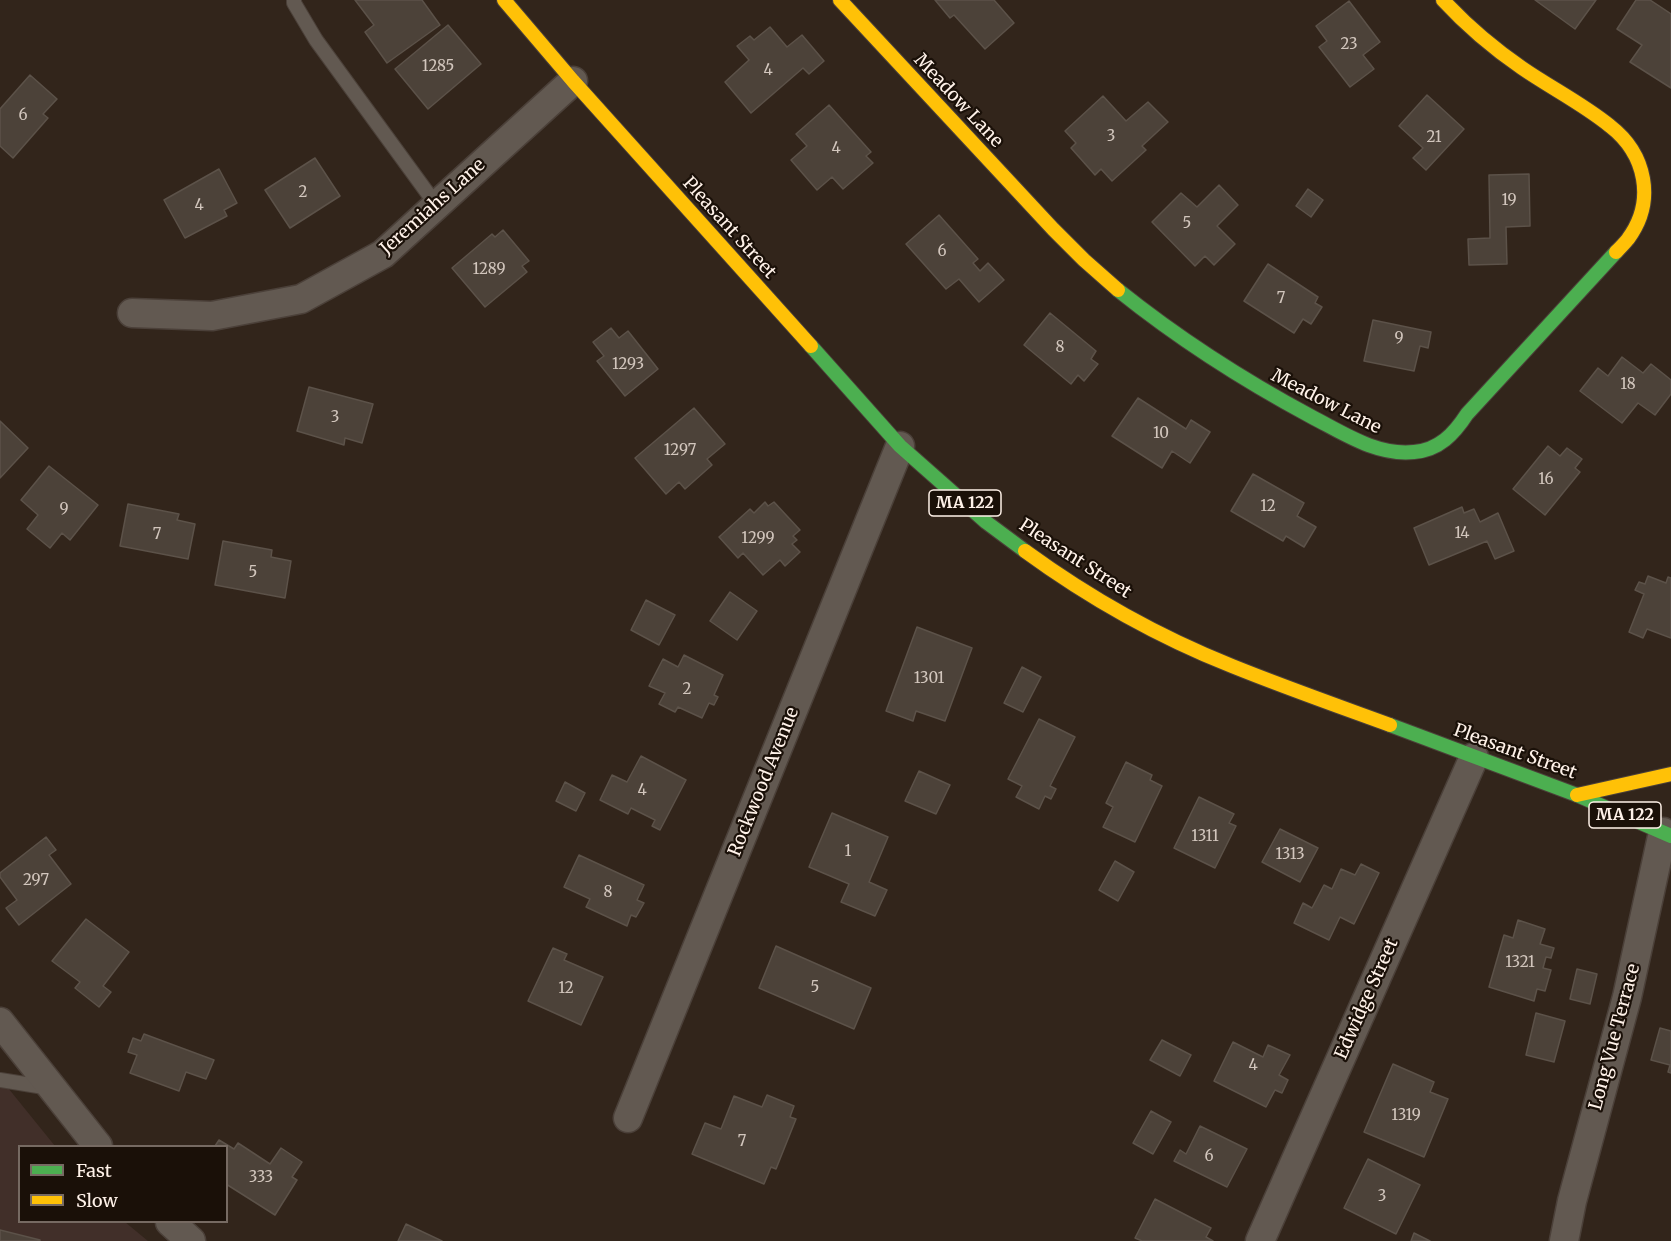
<!DOCTYPE html>
<html>
<head>
<meta charset="utf-8">
<style>
  body { margin:0 }
  #map { position:relative; width:1671px; height:1241px; overflow:hidden; background:#32251b; font-family:Merriweather,serif }
  canvas { display:block }
  .legend { position:absolute; left:18px; top:1145px; width:210px; height:78px; box-sizing:border-box; background:#1a1008; border:2px solid #766a62; margin:0; padding:8px 10px; list-style:none; font-size:18px; color:#fff2e9 }
  .legend li { display:flex; align-items:center; gap:12px; height:30px }
  .legend b { width:30px; border:2px solid #766a62 }
</style>
</head>
<body>
<div id="map">
<canvas width="1671" height="1241"></canvas>
<ul class="legend">
<li><b style="height:8px;background:#4caf50"></b>Fast</li>
<li><b style="height:8px;background:#ffc107"></b>Slow</li>
</ul>
</div>
<script>
const ctx = document.querySelector('canvas').getContext('2d');
ctx.lineJoin = 'round';
function paint(path, color) { ctx.fillStyle = color; ctx.fill(path, 'evenodd'); }
function trace(path, color, width, dash) { ctx.strokeStyle = color; ctx.lineWidth = width; ctx.lineCap = dash ? 'butt' : 'round'; ctx.setLineDash(dash || []); ctx.stroke(path); }
function label(font, color, halo, rows, align = 'center') {
  ctx.font = font + ' Merriweather,serif'; ctx.lineWidth = 4.5; ctx.setLineDash([]); ctx.textBaseline = 'middle'; ctx.strokeStyle = halo; ctx.fillStyle = color; for (const [text, x, y, turn = 0] of rows) {
    ctx.save(); ctx.translate(x, y); ctx.rotate((+turn || 0) * Math.PI / 180); ctx.textAlign = isNaN(turn) ? turn : align; if (halo) ctx.strokeText(text, 0, 0); ctx.fillText(text, 0, 0); ctx.restore();
  }
}
const education = new Path2D(`
  M0,1078L55,1146H20V1222H125L148,1241H0Z`);
const building = new Path2D(`
  M355,0H422L440,25L387,63L365,32L374,25Z
  M935,0H994L1014,23L985,49L954,15L950,18Z
  M1535,0H1596L1575,29Z
  M1636,0H1650L1671,14V88L1630,62L1642,45L1617,29Z
  M1349,1L1380,42L1363,55L1374,69L1350,87L1319,47L1327,41L1316,26Z
  M448,25L481,64L428,109L395,69Z
  M770,27L787,47L802,35L824,61L809,74L803,68L751,113L725,82L749,60L737,46L750,36L754,40Z
  M30,75L57,99L43,114L48,118L13,158L0,146V109Z
  M1427,95L1464,129L1426,170L1413,158L1423,148L1399,126Z
  M1103,96L1126,121L1148,102L1168,122L1142,146L1146,150L1112,181L1101,169L1095,175L1071,148L1076,143L1065,131Z
  M829,105L871,152L866,156L873,163L843,189L832,177L817,190L791,160L807,146L796,134Z
  M315,158L340,196L290,228L265,190Z
  M219,169L237,203L224,210L227,216L185,238L164,200Z
  M1529,174L1530,226L1506,227L1507,264L1469,265L1468,239L1490,238L1489,175Z
  M1219,185L1238,205L1217,226L1235,244L1214,265L1205,256L1195,266L1152,222L1181,193L1197,207Z
  M1308,189L1323,200L1311,217L1296,206Z
  M939,215L978,259L973,263L980,271L988,263L1004,280L979,302L959,279L946,289L906,244Z
  M503,230L529,261L522,266L527,272L485,307L452,268L492,234L495,237Z
  M1268,264L1318,297L1315,303L1322,307L1311,324L1303,319L1294,333L1244,301Z
  M1050,313L1096,351L1091,359L1098,364L1084,381L1078,375L1071,384L1024,345Z
  M1373,320L1431,332L1428,348L1420,346L1414,371L1364,361Z
  M611,328L619,338L628,331L658,369L625,396L597,361L604,356L593,342Z
  M1622,357L1643,373L1651,364L1671,380V394L1655,415L1638,403L1622,423L1580,391L1598,368L1608,376Z
  M309,387L373,404L362,443L345,438L344,445L297,431Z
  M1138,398L1186,429L1191,420L1210,432L1190,463L1172,451L1162,468L1112,436Z
  M694,408L725,444L707,459L712,465L685,489L679,482L666,494L635,458Z
  M0,421L28,448L0,478Z
  M1548,446L1560,456L1567,448L1582,459L1575,468L1580,472L1545,515L1513,489Z
  M49,466L98,505L70,540L62,533L50,548L27,529L38,515L21,500Z
  M1253,474L1304,503L1297,516L1316,527L1304,547L1286,536L1283,541L1231,511Z
  M765,502L768,506L774,502L800,530L793,536L797,540L792,544L800,552L785,566L780,560L763,575L743,553L738,558L719,537L750,509L754,513Z
  M128,504L179,514L177,520L195,524L188,559L120,546Z
  M1462,507L1464,513L1474,509L1480,522L1498,513L1514,551L1495,559L1487,541L1429,565L1414,528Z
  M223,541L272,550L271,557L291,561L285,598L215,585Z
  M1648,576L1666,583L1668,577L1671,578V638L1647,629L1643,638L1629,632L1644,594L1635,590L1639,582L1645,584Z
  M730,592L757,611L737,640L710,621Z
  M646,600L675,615L659,645L631,630Z
  M917,627L972,648L945,721L916,711L913,721L886,711Z
  M684,655L723,675L714,695L718,697L714,705L709,703L702,718L678,707L675,712L659,704L665,693L649,686L663,659L678,667Z
  M1022,667L1041,677L1023,712L1004,703Z
  M1039,719L1075,737L1050,786L1056,789L1051,799L1045,796L1039,809L1016,797L1022,786L1008,779Z
  M641,756L686,780L660,830L652,826L655,820L631,808L628,814L600,800L612,775L627,782Z
  M1126,762L1152,775L1150,780L1162,786L1135,842L1103,827L1113,807L1106,803Z
  M919,771L950,785L936,814L905,801Z
  M565,782L585,793L576,811L556,801Z
  M1199,797L1234,814L1229,823L1236,826L1215,868L1174,848Z
  M832,813L888,837L869,882L887,890L875,916L841,902L849,884L809,867Z
  M1280,829L1318,848L1300,882L1262,862Z
  M46,837L56,850L49,855L71,884L19,925L6,908L17,900L0,877V873Z
  M579,855L644,885L637,900L644,903L636,917L631,915L627,926L586,907L590,899L564,887Z
  M1115,861L1134,872L1118,901L1099,890Z
  M1361,864L1379,873L1354,924L1340,917L1329,940L1294,923L1303,903L1312,908L1324,885L1332,889L1341,869L1355,875Z
  M86,919L129,952L103,986L111,992L99,1007L75,988L80,982L52,961Z
  M1518,920L1545,929L1540,944L1554,948L1551,958L1546,957L1543,968L1551,970L1545,991L1537,989L1534,1001L1489,987L1504,935L1513,938Z
  M776,946L871,988L854,1029L759,988Z
  M553,948L567,954L564,960L603,977L581,1025L528,1001Z
  M1577,969L1597,974L1590,1004L1570,999Z
  M1536,1013L1565,1021L1554,1062L1526,1055Z
  M1660,1028L1671,1031V1073L1668,1072L1670,1065L1651,1060Z
  M144,1034L214,1060L206,1079L186,1072L179,1091L130,1073L137,1055L128,1052L133,1038L141,1041Z
  M1162,1040L1191,1055L1180,1076L1150,1060Z
  M1233,1042L1263,1057L1268,1045L1290,1055L1279,1075L1288,1080L1282,1093L1275,1090L1266,1107L1214,1081Z
  M1393,1064L1434,1082L1430,1092L1448,1099L1424,1157L1364,1132Z
  M767,1095L794,1106L790,1117L796,1119L776,1169L771,1167L764,1184L692,1154L705,1123L721,1129L734,1096L762,1107Z
  M1151,1111L1171,1122L1153,1154L1133,1143Z
  M1200,1126L1247,1149L1227,1187L1174,1161L1180,1150L1186,1154Z
  M219,1140L234,1149L238,1143L270,1164L281,1148L302,1162L292,1177L297,1180L275,1215L226,1184V1146H215Z
  M1368,1159L1420,1185L1396,1234L1344,1208Z
  M1155,1199L1211,1228L1206,1237L1213,1241H1142L1135,1238Z
  M406,1224L442,1241H398Z
  M0,1230L40,1240V1241H0Z
  M1414,1233L1430,1241H1411Z`);
const lane = new Path2D(`
  M294,0V3L316,40L437,206
  M0,1080L50,1088`);
const street = new Path2D(`
  M132,313L212,316L301,299L383,254L573,81
  M0,1022L98,1146
  M628,1118L900,446
  M170,1222L191,1241
  M1260,1241L1474,757
  M1564,1241L1572,1201L1627,997L1663,832`);
const fast = new Path2D(`
  M1118,290C1179,339 1243,380 1312,417C1343,433 1377,456 1414,452C1439,450 1454,434 1467,414L1616,252
  M811,346L900,446L986,522L1025,551
  M1390,725L1577,795L1671,836`);
const slow = new Path2D(`
  M504,0L573,81L811,346
  M840,0L1053,229L1084,260L1118,290
  M1443,0C1467,26 1493,48 1522,68C1551,88 1583,104 1610,126C1646,154 1656,201 1628,239C1624,244 1620,248 1616,252
  M1025,551C1088,597 1159,637 1232,666C1284,687 1338,706 1390,725
  M1577,795L1671,774`);
const numberNames = [
  ["23",1349,45],
  ["1285",438,67],
  ["4",768,71],
  ["6",23,116],
  ["3",1111,137],
  ["21",1434,138],
  ["4",836,149],
  ["2",303,193],
  ["19",1509,201],
  ["4",199,206],
  ["5",1187,224],
  ["6",942,252],
  ["1289",489,270],
  ["7",1281,299],
  ["9",1399,339],
  ["8",1060,348],
  ["1293",628,365],
  ["18",1628,385],
  ["3",335,418],
  ["10",1161,434],
  ["1297",680,451],
  ["16",1546,480],
  ["12",1268,507],
  ["9",64,510],
  ["14",1462,534],
  ["7",157,535],
  ["1299",758,539],
  ["5",253,573],
  ["1301",929,679],
  ["2",687,690],
  ["4",642,791],
  ["1311",1205,837],
  ["1",848,852],
  ["1313",1290,855],
  ["297",36,881],
  ["8",608,893],
  ["1321",1520,963],
  ["5",815,988],
  ["12",566,989],
  ["4",1253,1066],
  ["1319",1406,1116],
  ["7",742,1142],
  ["6",1209,1157],
  ["333",261,1178],
  ["3",1382,1197]
];
const shields = [
  [965,503,72],
  [1625,815,72]
];
const shieldNames = [
  ["MA 122",965,503],
  ["MA 122",1625,815]
];
const streetNames = [
  ["Meadow Lane",958,101,47],
  ["Jeremiahs Lane",433,207,-42],
  ["Pleasant Street",729,228,48],
  ["Meadow Lane",1326,402,27],
  ["Pleasant Street",1075,559,33],
  ["Pleasant Street",1515,752,20],
  ["Rockwood Avenue",764,782,-68],
  ["Edwidge Street",1367,999,-66],
  ["Long Vue Terrace",1615,1037,-75]
];
paint(education, '#412f29');
paint(building, '#4c4239');
trace(building, '#5c5249', 1.5);
trace(lane, '#4b4039', 16);
trace(street, '#4b4039', 31);
trace(fast, '#4b4039', 16);
trace(slow, '#4b4039', 16);
trace(lane, '#625951', 14);
trace(street, '#625951', 28);
trace(fast, '#4caf50', 14);
trace(slow, '#ffc107', 14);
label('15px', '#d2c6bd', null, numberNames);
for (const [x, y, w] of shields) { const box = new Path2D(); box.roundRect(x - w / 2, y - 13, w, 26, 4.5); ctx.fillStyle = '#1a1008'; ctx.fill(box); trace(box, '#fff2e9', 1.5); }
label('bold 16px', '#fff2e9', null, shieldNames);
label('18px', '#fff2e9', '#1a1008', streetNames);
</script>
</body>
</html>
